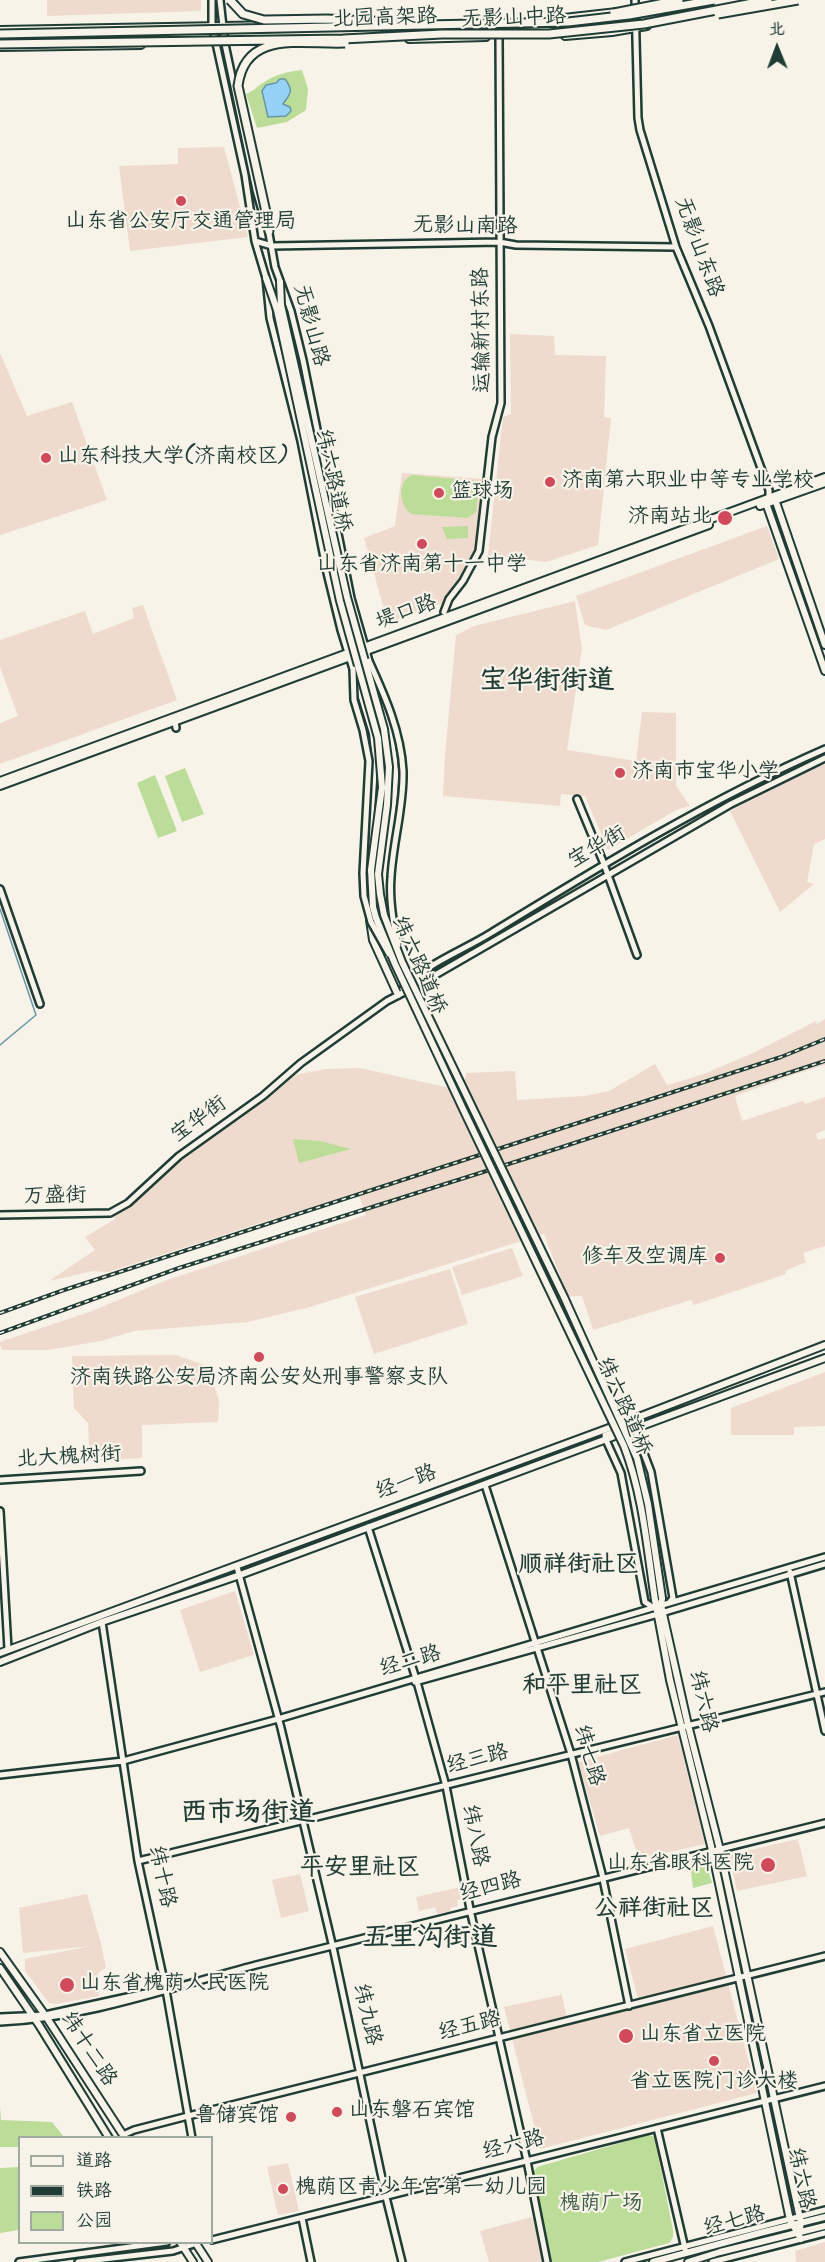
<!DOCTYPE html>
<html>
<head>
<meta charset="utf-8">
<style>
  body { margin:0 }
  #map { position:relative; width:825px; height:2262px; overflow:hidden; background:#f7f3e8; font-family:Kalam,"LXGW WenKai TC",sans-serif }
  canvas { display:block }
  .legend { position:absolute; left:18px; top:2136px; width:195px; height:108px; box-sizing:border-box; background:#f7f3e8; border:2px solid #a1aaa0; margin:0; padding:8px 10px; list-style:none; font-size:18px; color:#1f3d34 }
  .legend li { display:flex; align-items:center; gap:12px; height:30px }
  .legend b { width:30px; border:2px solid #a1aaa0 }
  .north { position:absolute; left:747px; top:18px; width:60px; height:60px; -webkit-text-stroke:4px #f7f3e8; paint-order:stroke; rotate:359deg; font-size:16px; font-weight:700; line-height:24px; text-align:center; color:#1f3d34 }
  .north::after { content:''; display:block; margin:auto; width:21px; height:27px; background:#1f3d34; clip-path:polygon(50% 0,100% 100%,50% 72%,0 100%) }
</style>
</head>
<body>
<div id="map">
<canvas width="825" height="2262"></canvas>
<ul class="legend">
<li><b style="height:8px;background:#f7f3e8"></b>道路</li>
<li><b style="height:8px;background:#1f3d34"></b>铁路</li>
<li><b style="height:16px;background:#bbdd97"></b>公园</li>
</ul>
<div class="north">北</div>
</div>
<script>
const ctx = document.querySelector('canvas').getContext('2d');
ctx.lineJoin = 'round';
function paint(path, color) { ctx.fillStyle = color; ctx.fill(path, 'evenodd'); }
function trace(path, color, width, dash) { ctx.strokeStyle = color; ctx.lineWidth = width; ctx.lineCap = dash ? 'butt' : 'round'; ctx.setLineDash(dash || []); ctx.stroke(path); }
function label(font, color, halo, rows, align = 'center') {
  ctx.font = font + ' Kalam,"LXGW WenKai TC",sans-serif'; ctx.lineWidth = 4.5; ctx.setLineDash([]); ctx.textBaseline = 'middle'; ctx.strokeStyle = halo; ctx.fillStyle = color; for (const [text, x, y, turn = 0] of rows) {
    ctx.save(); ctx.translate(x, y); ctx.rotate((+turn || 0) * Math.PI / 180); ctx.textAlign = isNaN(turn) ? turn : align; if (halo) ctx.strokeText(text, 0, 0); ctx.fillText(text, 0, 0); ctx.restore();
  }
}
const built = new Path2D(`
  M47,0H201V11L47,16Z
  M224,147L248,237L130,251L119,166L178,164V148Z
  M510,334L554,336L555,355L606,356L604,417L611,418L598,545L546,562L488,555L503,417L511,414Z
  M0,353L27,416L72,402L107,500L0,535Z
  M402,473L484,479L477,551L444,603L388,623L364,538L395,526Z
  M767,526L779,559L606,630L585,625L576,596Z
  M575,601L582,649L567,750L636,761L642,712L676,713V786L690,806L676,810L608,850L585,796L561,794L560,806L443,796L445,755L456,635L474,626Z
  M143,605L177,700L0,764V723L18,716L0,667V640L85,611L93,634L134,618L132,608Z
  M820,765H825V839L814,844L807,882L814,884L780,912L730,811Z
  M825,1019V1065L793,1075L735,1096L742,1121L803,1101L805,1104L825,1097V1130L816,1134L818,1140L825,1138V1246L803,1253L806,1262L785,1271L786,1274L694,1305L691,1300L593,1330L582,1296L554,1297L553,1276H560L544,1234L310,1307L248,1322L134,1331L101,1341L48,1350H2L0,1345V1342L92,1311L164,1281L366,1215L358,1193L285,1218L273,1219L108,1272L93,1271L49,1281L95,1250L85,1237L115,1219L111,1215L223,1126L295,1075L326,1069L360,1068L463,1091L466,1073L515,1071L517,1100L585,1096L609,1091L655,1064L667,1085L701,1075L749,1055L816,1021L817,1024Z
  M512,1248L523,1276L462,1295L452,1267Z
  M450,1269L468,1324L374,1354L355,1297Z
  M175,1355L208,1366L219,1401L218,1422L142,1425V1458L90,1461L88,1423L74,1408L72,1356Z
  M825,1372V1426L794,1427V1435H731V1408Z
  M235,1591L254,1655L200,1672L180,1610Z
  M678,1735L705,1844L639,1859L629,1828L600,1836L578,1762Z
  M798,1839L807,1876L737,1891L729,1855Z
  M300,1874L309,1911L281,1918L272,1880Z
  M461,1887L464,1898L457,1900L458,1906L450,1908L451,1911L437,1914L435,1907L419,1911L416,1897Z
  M87,1894L101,1944L106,1968L98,1973L99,1996L57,2004L49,2003L25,1971V1959L91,1946L23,1953L19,1908Z
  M713,1926L757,2093L540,2149L504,2007L560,1995L561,1993L569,2025L640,2007L625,1949Z
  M288,2163L299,2211L278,2215L267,2167Z
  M532,2217L545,2262H489L480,2231Z
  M825,2242V2262H796L795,2251Z`);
const green = new Path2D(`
  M302,70L308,89L306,110L287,122L257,128L246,94C254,91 256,87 263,83C275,74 288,72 302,70Z
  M412,475L477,481L479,485L476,512L468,518L411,514C399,505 397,482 412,475Z
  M468,526V538L447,539L442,527Z
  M185,768L204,814L182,822L165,776Z
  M155,775L177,831L158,838L137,783Z
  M293,1139L320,1141L351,1149L299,1163Z
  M699,1862L707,1866L712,1883L693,1888L690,1864Z
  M0,2107L1,2120L52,2122L64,2137L20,2138L19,2147H0Z
  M648,2135L653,2136L655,2140L673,2230V2237L669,2243L598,2262H550L533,2173L537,2167Z
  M19,2167V2230L0,2233V2168Z`);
const water = new Path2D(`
  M280,79H285C295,92 289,95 283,104L290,107L291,111L286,116L268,117L262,91L266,85L276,83Z`);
const stream = new Path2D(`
  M468,577L476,563
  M0,909L36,1015L0,1045`);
const secondary = new Path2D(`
  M212,0V25L245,175L255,241L266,278L270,318L301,441L327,573L341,630L353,669
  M220,0L225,44L256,190L263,214
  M635,0L638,118L640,130L676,247L709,326L769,490V498
  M268,228L275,267L291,311L303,360L351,598L369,661
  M255,241L272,246L499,242L516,245L676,247
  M444,612L449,599L463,581L479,551L492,437L501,403L499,37
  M175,722L176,728
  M577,799L604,864L637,955
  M0,889L40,1004
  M403,989C425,964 462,951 491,933C599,867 708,800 825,749
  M0,1215L110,1213L128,1203L179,1156L263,1096L301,1063L387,1001L418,985L731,804L825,758
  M632,1420L631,1426L605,1435L606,1440L621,1473L645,1602L654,1608
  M634,1427L651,1472L673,1598L669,1603
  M0,1480L141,1471
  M485,1485L571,1754L602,1874L629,2006
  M0,1511L8,1649
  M368,1527L417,1682L446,1786L471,1914L527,2161L547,2262
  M237,1567L281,1728L334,1952L386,2197L402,2262
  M790,1572L825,1731
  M102,1622L138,1861L166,1990L192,2138
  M415,1682L658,1614L825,1564
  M0,1775L123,1761L278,1719L825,1557
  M138,1861L825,1692
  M0,2017L45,2015L159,1990H165
  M0,2022C88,2018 172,1987 256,1965C446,1917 636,1871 825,1823
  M657,2128L686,2253
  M123,2135L134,2130L188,2116L825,1956
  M302,2218L311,2262
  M212,2240L825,2086
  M19,2262L167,2242
  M78,2262L173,2251L197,2243
  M625,2262L825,2210
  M712,2262L825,2233`);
const primary = new Path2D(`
  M674,3L690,0
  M555,19L617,12
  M0,30L335,24
  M565,36L612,32L647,26
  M409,39L486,37
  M0,47L141,45
  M760,506L825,483
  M825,645L777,505L775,500L769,498L766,503L825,671
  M354,671L373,733L375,752L366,882L369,910
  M374,676C383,707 393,738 395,770C397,821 373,876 393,926
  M0,781L825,477
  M0,786L709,525
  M370,920L373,940L398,995
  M398,938L418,985
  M662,1598L661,1605L688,1725L720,1850L801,2223L799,2233
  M655,1600L670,1680L711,1846L790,2220L801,2239
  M0,1653L636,1418L825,1345
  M0,1662L102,1622L240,1575L825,1358
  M0,1952L45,2015L125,2138
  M0,1968L39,2025L109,2138
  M180,2242L193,2262
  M195,2242L208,2262
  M653,2262L760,2233L825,2217
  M688,2262L720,2252L825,2226`);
const highway = new Path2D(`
  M266,212L269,231`);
const rail = new Path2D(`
  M0,1313L64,1290L781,1057L825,1039
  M0,1333L179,1268L556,1149L825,1061`);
const secondaryBridge = new Path2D(`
  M369,661C385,696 401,732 403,771C404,807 393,841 391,877C389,900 393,923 398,945
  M353,669L354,700L363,730L369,761L363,873L364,896L371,922L389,954`);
const primaryBridge = new Path2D(`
  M266,278L277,310L340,601L378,738L382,787L371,870L373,907L376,918L395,964L463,1109L624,1446C643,1495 647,1548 655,1600
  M280,282L281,305L347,597L384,729L389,767L387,805L378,874L380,894L384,915L402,962L564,1297L637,1458L648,1504L662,1598`);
const highwayBridge = new Path2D(`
  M230,0L243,14L264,20L327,19L393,22
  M614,13L679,0
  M718,14L798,0
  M0,34L568,22L629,15L714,0
  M0,44L343,39L442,34H549L644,24L768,0
  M266,212L238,86C245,29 303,45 345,43`);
const markers = [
  [181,201,6,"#d1495b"],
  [46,458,6,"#d1495b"],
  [550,482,6,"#d1495b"],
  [439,493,6,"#d1495b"],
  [725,518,8,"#d1495b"],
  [422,544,6,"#d1495b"],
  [620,773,6,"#d1495b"],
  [720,1258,6,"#d1495b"],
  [259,1357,6,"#d1495b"],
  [768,1865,8,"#d1495b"],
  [67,1985,8,"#d1495b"],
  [626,2036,8,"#d1495b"],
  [714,2061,6,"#d1495b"],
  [337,2112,6,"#d1495b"],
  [291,2117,6,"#d1495b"],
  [283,2189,6,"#d1495b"]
];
const streetNames = [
  ["北园高架路",385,20,-2],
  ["无影山中路",514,20,-2],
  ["无影山南路",465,228,1],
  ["无影山东路",697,248,70],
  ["无影山路",309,326,75],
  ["运输新村东路",484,330,-91],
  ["纬六路道桥",331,481,78],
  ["堤口路",407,614,-20],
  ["宝华街",598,849,-30],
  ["纬六路道桥",417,966,66],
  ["宝华街",200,1121,-36],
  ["万盛街",55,1198,-1],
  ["纬六路道桥",622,1407,66],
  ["北大槐树街",69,1459,-3],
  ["经一路",407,1484,-20],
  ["经二路",411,1663,-16],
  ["纬六路",701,1702,77],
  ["纬七路",587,1756,74],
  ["经三路",478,1761,-14],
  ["纬八路",473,1836,79],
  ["纬十路",160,1877,78],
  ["经四路",491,1889,-14],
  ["纬九路",365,2015,77],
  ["经五路",470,2028,-14],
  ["纬十二路",87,2050,57],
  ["经六路",514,2147,-14],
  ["纬六路",799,2179,78],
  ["经七路",735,2223,-15]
];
const poiNames = [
  ["山东省公安厅交通管理局",181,223,"center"],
  ["山东科技大学(济南校区)",58,458],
  ["济南第六职业中等专业学校",562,482],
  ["篮球场",451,493],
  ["济南站北",712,518,"right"],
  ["山东省济南第十一中学",422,566,"center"],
  ["济南市宝华小学",632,773],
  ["修车及空调库",708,1258,"right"],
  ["济南铁路公安局济南公安处刑事警察支队",259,1379,"center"],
  ["山东省眼科医院",754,1865,"right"],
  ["山东省槐荫人民医院",80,1985],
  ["山东省立医院",640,2036],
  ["省立医院门诊大楼",714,2083,"center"],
  ["山东磐石宾馆",349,2112],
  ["鲁储宾馆",279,2117,"right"],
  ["槐荫区青少年宫第一幼儿园",295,2189]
];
const parkNames = [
  ["槐荫广场",601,2205]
];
const quarterNames = [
  ["顺祥街社区",579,1567],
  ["和平里社区",582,1688],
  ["平安里社区",360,1870],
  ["公祥街社区",654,1911]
];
const districtNames = [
  ["宝华街街道",547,683],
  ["西市场街道",248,1815],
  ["五里沟街道",430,1940]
];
paint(built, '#eedbcd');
paint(green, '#bbdd97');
paint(water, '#96d2f6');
trace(water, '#6696a8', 1.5);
trace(stream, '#6696a8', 1.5);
trace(secondary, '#1f3d34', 10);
trace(primary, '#1f3d34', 10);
trace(highway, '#1f3d34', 11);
trace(secondary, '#f7f3e8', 5);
trace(primary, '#f7f3e8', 6);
trace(highway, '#f7f3e8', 7);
trace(rail, '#1f3d34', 4);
trace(rail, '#f7f3e8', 1.5, [4.5]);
trace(secondaryBridge, '#1f3d34', 10, []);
trace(primaryBridge, '#1f3d34', 10, []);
trace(highwayBridge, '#1f3d34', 11, []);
trace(secondaryBridge, '#f7f3e8', 5);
trace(primaryBridge, '#f7f3e8', 6);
trace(highwayBridge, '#f7f3e8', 7);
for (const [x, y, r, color] of markers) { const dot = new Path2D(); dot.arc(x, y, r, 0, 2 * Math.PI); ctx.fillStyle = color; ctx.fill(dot); trace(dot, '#f7f3e8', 2); }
label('21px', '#1f3d34', '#f7f3e8', streetNames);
label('21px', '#1f3d34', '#f7f3e8', poiNames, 'left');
label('21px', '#3e5d48', '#f7f3e8', parkNames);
label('bold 24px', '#1f3d34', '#f7f3e8', quarterNames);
label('bold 27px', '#1f3d34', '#f7f3e8', districtNames);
</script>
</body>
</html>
